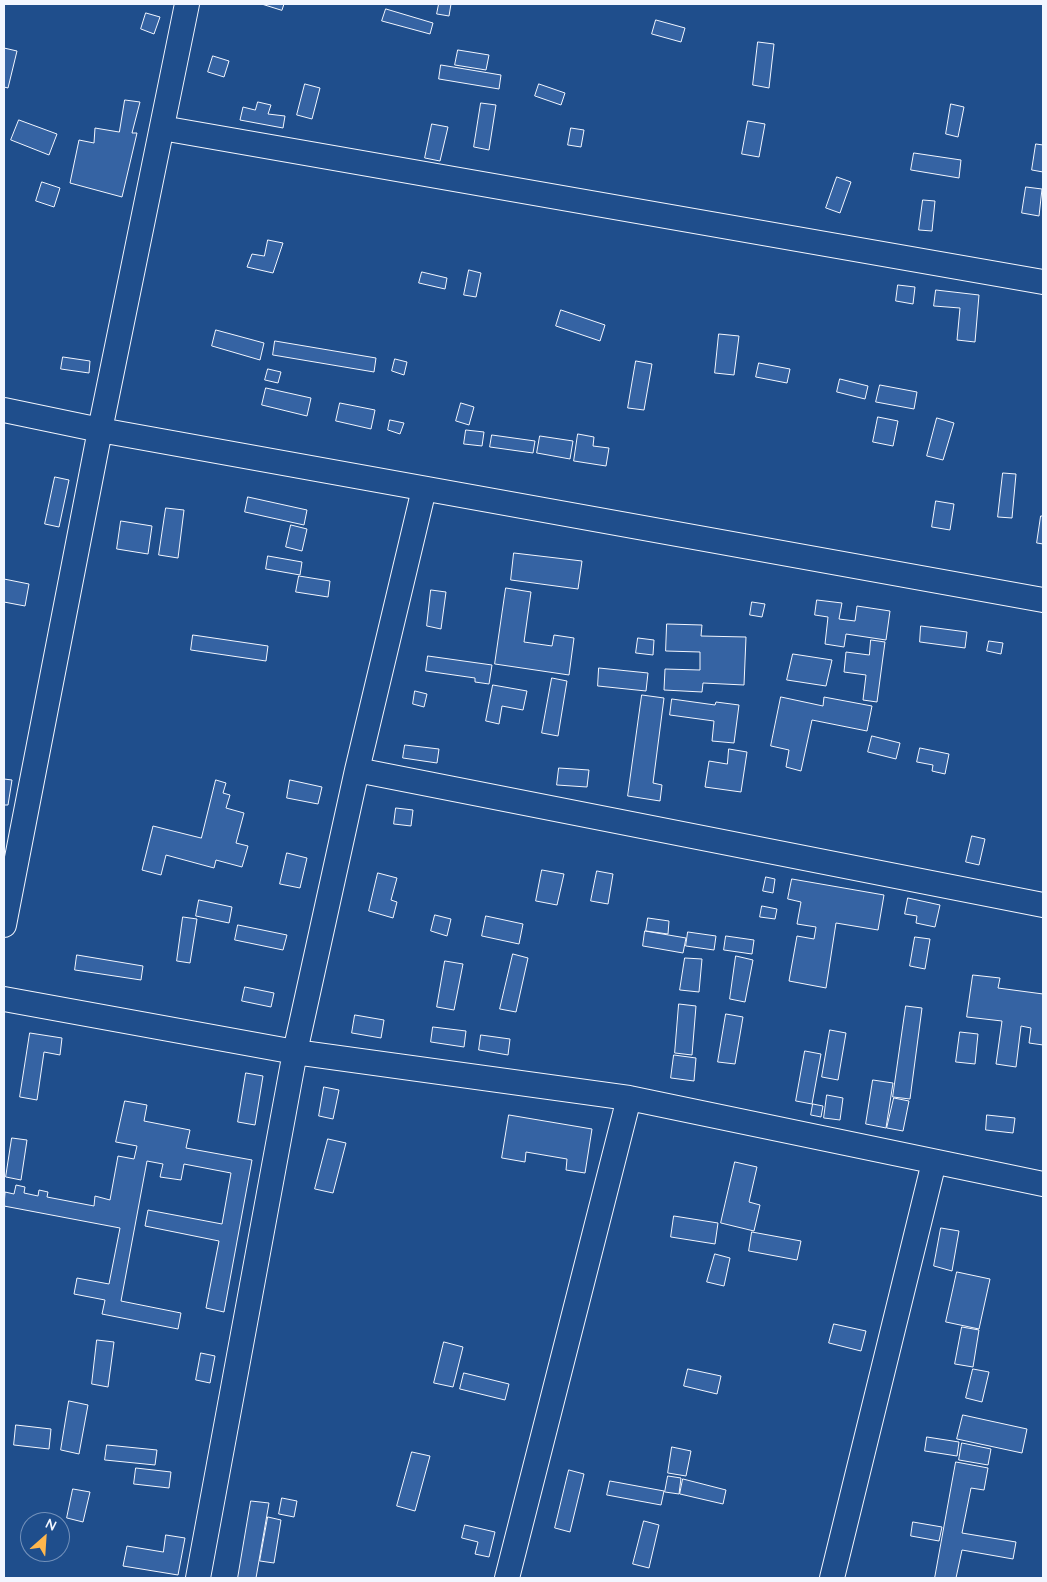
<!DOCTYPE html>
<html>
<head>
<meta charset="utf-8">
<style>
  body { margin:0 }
  #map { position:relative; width:1047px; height:1582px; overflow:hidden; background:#1f4e8c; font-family:Quicksand,sans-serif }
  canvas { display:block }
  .frame { position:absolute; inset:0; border:5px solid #f2f6ff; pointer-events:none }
  .north { position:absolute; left:20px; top:1512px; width:50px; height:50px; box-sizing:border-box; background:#1f4e8c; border:1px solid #7391ba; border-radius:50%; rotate:26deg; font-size:14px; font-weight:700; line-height:20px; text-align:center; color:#f2f6ff }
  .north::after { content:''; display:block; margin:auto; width:18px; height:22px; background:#ffb74d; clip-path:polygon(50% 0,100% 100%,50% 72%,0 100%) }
</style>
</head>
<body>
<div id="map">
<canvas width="1047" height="1582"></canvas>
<div class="frame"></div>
<div class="north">N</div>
</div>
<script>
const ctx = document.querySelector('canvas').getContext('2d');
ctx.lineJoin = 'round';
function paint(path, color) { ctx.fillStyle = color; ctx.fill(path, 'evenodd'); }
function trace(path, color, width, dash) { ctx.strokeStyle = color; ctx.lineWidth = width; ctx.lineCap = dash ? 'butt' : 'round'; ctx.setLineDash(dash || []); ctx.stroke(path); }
const building = new Path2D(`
  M262,4H284L282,10Z
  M439,4H451L449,16L437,14Z
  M386,9L433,23L430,34L382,21Z
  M146,13L160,17L154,34L141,29Z
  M656,20L685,28L681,42L652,34Z
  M758,42L774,44L769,88L753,85Z
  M4,48L17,51L8,88L4,87Z
  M458,50L489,55L486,70L455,65Z
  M213,56L229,61L224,77L208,72Z
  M441,65L501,75L499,89L439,79Z
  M305,84L320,88L312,119L297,115Z
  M539,84L565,93L561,105L535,96Z
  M125,100L140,102L132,133H137L122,197L70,183L79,140L94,143L95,128L119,132Z
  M258,102L271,105L268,114L285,116L283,128L240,120L243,107L255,110Z
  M481,103L496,105L489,150L474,147Z
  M951,104L964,107L958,137L946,134Z
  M19,120L57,134L49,155L11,140Z
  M748,121L765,124L759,157L742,154Z
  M432,124L448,127L440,161L425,158Z
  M571,128L584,130L581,147L568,145Z
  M1036,144L1043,145V172L1032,170Z
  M914,153L961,160L959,178L911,170Z
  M837,177L851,182L840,213L826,208Z
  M42,182L60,188L54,207L36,201Z
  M1026,187L1042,189L1039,216L1022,213Z
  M923,200L935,201L932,231L919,230Z
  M268,240L283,243L273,273L247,267L252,254L264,256Z
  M469,270L481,273L476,297L464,295Z
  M422,272L447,278L445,289L419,283Z
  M898,285L915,287L913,304L896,301Z
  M936,290L979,295L975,342L957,340L960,308L934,306Z
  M561,310L605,325L600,341L556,326Z
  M216,330L264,343L260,360L212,346Z
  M719,334L739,336L734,375L715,373Z
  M275,341L376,358L374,372L273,355Z
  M63,357L90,361L89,373L61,369Z
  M395,359L407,362L404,375L392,371Z
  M636,361L652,364L644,410L628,408Z
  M759,363L790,369L787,383L756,377Z
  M268,369L281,372L278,383L265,380Z
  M840,379L868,386L865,399L837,392Z
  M880,385L917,392L914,409L876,402Z
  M266,388L311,398L307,416L262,405Z
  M340,403L375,410L371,429L336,421Z
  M461,403L474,407L469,425L456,421Z
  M878,417L898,421L893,446L873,442Z
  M937,418L954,423L943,460L927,456Z
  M390,420L404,423L400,434L388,430Z
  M466,430L484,432L482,446L464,444Z
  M578,434L594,437L593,446L609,448L606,466L574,461Z
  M492,435L535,441L533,453L490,447Z
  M540,436L573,441L570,459L537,453Z
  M1003,473L1016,474L1012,518L998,517Z
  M55,477L69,480L59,527L45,524Z
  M248,497L307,510L304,525L245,512Z
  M936,501L954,504L950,530L932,527Z
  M166,508L184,510L178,558L159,555Z
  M1041,516H1043V544L1037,543Z
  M121,521L152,526L148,554L117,549Z
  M291,525L307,529L302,551L286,547Z
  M514,553L582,561L578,589L511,580Z
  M268,556L302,562L300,575L266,569Z
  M299,576L330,581L328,597L296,592Z
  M4,579L29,584L25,606L4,602Z
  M506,588L531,592L524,642L552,646L554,635L574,638L569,675L495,664Z
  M431,590L446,592L441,629L427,626Z
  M817,600L842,603L839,619L855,621L857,606L890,611L886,640L846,634L844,647L825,644L828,617L815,615Z
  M752,602L765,604L762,617L750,615Z
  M667,624L702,625L701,636L746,637L744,685L703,683L702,692L664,690L665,669L700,670V652L666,651Z
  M921,626L967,632L965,648L920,642Z
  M193,635L268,646L266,661L191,650Z
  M638,638L654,640L653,655L636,653Z
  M871,640L885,642L877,702L863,700L866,675L844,672L846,652L869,655Z
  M989,641L1003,643L1001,654L987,651Z
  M793,654L832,660L826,686L787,680Z
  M428,656L492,665L489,684L475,682V678L426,671Z
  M599,668L648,673L646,691L598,686Z
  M552,678L567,681L558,736L542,733Z
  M493,685L527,691L523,710L502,706L499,724L486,721Z
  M415,691L427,694L424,707L413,704Z
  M642,695L664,698L653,783L662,785L660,801L628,796Z
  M781,697L823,706L824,697L872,706L867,731L812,720L801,771L786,767L789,750L771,746Z
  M672,699L715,705L716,702L739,705L734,743L712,741L714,721L670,715Z
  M872,736L900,743L896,759L868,752Z
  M405,745L439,749L437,763L403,758Z
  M920,748L949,754L945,774L932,771L933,765L917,762Z
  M729,749L747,752L741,792L705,787L709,761L727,764Z
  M559,768L589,770L587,787L557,785Z
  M4,779L12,780L8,805H4Z
  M216,780L226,783L223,793L230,795L226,808L244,813L236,843L248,846L242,867L216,860L214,868L166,855L161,875L142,870L153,826L201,838Z
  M290,780L322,787L318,804L287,798Z
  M396,808L413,810L411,826L394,824Z
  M972,836L985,839L979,865L966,862Z
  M287,853L307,858L300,888L280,884Z
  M542,870L564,874L557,905L536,901Z
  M597,871L613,874L608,904L591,901Z
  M378,873L397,878L391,900L397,902L393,918L369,911Z
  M766,877L775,879L773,893L763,891Z
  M792,879L884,895L878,930L836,923L826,988L789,981L797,936L814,939L816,927L797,924L801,902L788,899Z
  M908,898L940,905L935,927L916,923L917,916L905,914Z
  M199,900L232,907L229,923L196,916Z
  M762,906L777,909L775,919L760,917Z
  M435,915L451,919L447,936L431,931Z
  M486,916L523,924L519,944L482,936Z
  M183,917L197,919L190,963L177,961Z
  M648,918L669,921L668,934L646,931Z
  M238,925L287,935L283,950L235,940Z
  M645,931L686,938L683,953L643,946Z
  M688,932L716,936L714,950L686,946Z
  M726,936L754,940L752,954L724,950Z
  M915,937L930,939L925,969L910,966Z
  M513,954L528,958L516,1012L500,1009Z
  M77,955L143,966L141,980L75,970Z
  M736,956L753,960L745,1002L730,999Z
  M685,958L702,959L699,992L680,990Z
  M445,961L463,964L454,1010L437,1007Z
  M973,975L1000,978L998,988L1043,994V1045L1029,1043L1031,1028L1021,1026L1016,1067L996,1064L1002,1021L967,1017Z
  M245,987L274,993L271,1007L242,1001Z
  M679,1004L696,1006L692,1055L675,1053Z
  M906,1006L922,1008L910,1099L893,1097Z
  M726,1014L743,1017L735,1064L718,1062Z
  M355,1015L384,1020L381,1038L352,1033Z
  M433,1027L466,1031L464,1047L431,1042Z
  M830,1030L846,1033L838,1080L822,1077Z
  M960,1032L978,1034L975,1064L956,1062Z
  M30,1033L62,1038L60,1055L44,1052L37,1100L20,1097Z
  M481,1035L510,1039L508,1055L479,1050Z
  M805,1051L821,1054L812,1104L796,1101Z
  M674,1055L696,1058L694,1081L671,1078Z
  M246,1073L263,1076L255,1125L238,1122Z
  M873,1080L893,1083L886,1128L866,1124Z
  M324,1087L339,1090L333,1119L319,1116Z
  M827,1095L843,1098L840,1120L824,1118Z
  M894,1098L909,1101L903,1131L887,1128Z
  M125,1101L147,1105L144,1121L190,1130L186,1148L252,1160L224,1312L206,1308L219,1241L145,1226L148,1210L222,1224L231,1173L184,1164L181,1180L160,1177L163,1164L147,1161L121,1301L181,1313L178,1329L102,1314L105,1300L74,1294L77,1278L109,1284L120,1228L4,1206L5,1192L14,1194L16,1185L25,1187L24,1193L38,1196L39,1190L48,1192L47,1197L94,1206L95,1196L110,1200L118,1156L134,1159L137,1146L116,1142Z
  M813,1104L823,1106L821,1117L811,1115Z
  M509,1115L592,1129L585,1173L566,1170L567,1159L526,1152L525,1162L502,1158Z
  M987,1115L1015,1118L1013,1133L986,1130Z
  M12,1138L27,1140L21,1180L6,1177Z
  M328,1139L346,1143L333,1193L315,1189Z
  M735,1162L757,1167L749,1202L760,1205L754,1231L721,1223Z
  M674,1216L718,1223L715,1244L671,1237Z
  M941,1228L959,1231L952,1271L934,1266Z
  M752,1232L801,1241L797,1260L749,1251Z
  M715,1254L730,1258L724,1286L707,1282Z
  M957,1272L990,1279L979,1329L946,1322Z
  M834,1324L866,1331L861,1351L829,1343Z
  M962,1327L979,1330L973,1367L955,1364Z
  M97,1340L114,1342L108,1387L92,1384Z
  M444,1342L463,1347L453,1387L434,1383Z
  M201,1353L215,1356L210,1383L196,1380Z
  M688,1369L721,1376L717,1394L684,1386Z
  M973,1369L989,1372L982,1402L966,1398Z
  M464,1373L509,1384L505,1400L460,1389Z
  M69,1401L88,1405L79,1454L61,1450Z
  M963,1415L1027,1429L1022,1453L957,1439Z
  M16,1425L51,1429L49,1449L14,1445Z
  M927,1437L959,1442L957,1456L925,1451Z
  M962,1443L991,1449L988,1465L959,1460Z
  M107,1445L157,1450L155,1465L105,1460Z
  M672,1447L691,1451L686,1476L668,1473Z
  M412,1452L430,1456L415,1511L397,1506Z
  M956,1462L988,1468L984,1490L971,1488L962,1533L1016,1542L1013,1559L962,1550L956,1578H935Z
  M136,1468L171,1472L169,1488L134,1484Z
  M569,1470L584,1474L570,1532L555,1528Z
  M668,1476L681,1478L679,1494L665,1492Z
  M683,1479L726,1490L723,1504L680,1494Z
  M610,1481L664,1491L661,1505L607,1495Z
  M73,1489L90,1492L83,1522L67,1518Z
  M282,1498L297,1501L294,1517L279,1514Z
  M251,1501L269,1503L256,1578H238Z
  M268,1517L281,1520L274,1563L260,1561Z
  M644,1521L659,1525L649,1568L633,1564Z
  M913,1522L942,1527L939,1541L911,1536Z
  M465,1525L495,1532L489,1557L475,1554L478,1542L462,1538Z
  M166,1535L185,1538L178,1575L123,1566L127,1546L163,1552Z`);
const street = new Path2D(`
  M162,128L1043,282
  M4,410L100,430L1043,600
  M357,770L1043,905
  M4,925L100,430L187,4
  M4,999L295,1052L629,1098L1043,1184
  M198,1578L295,1052L357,770L424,489
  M507,1578L629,1098
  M832,1578L934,1162`);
paint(building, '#3563a3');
trace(building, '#f2f6ff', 1);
trace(street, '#f2f6ff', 26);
trace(street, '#1f4e8c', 24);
</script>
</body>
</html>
